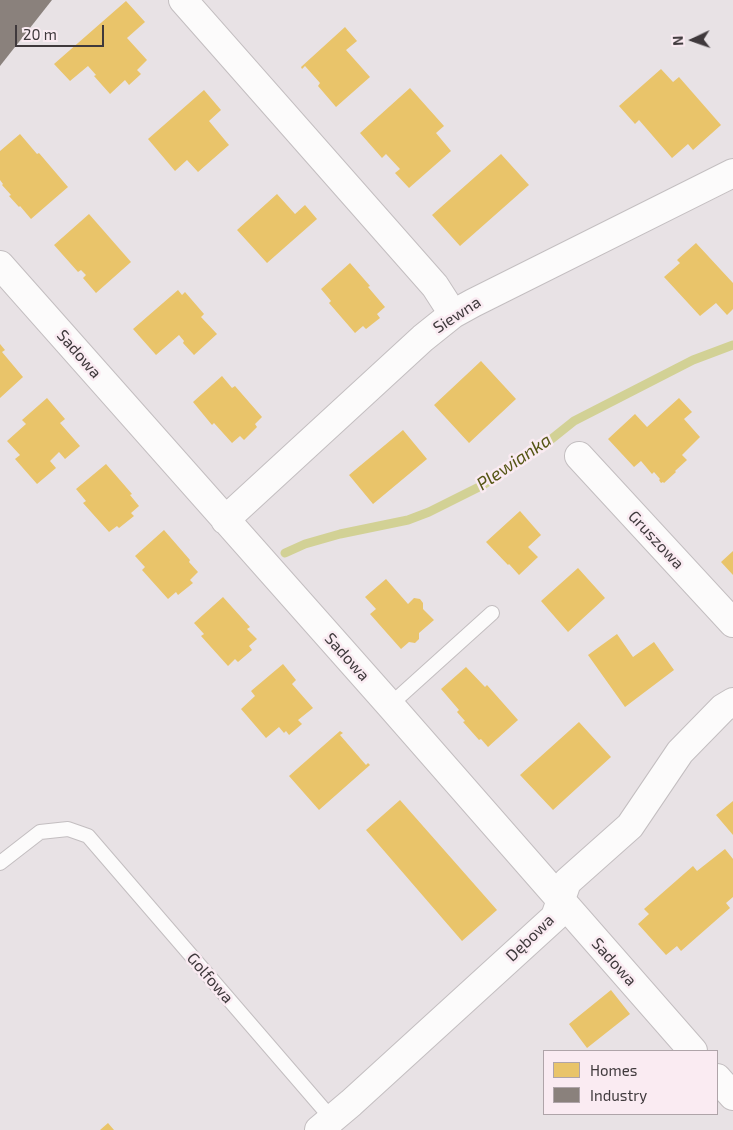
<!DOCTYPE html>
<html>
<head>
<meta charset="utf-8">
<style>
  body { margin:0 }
  #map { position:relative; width:733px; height:1130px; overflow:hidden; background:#e8e2e5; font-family:"Exo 2",sans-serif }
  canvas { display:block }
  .legend { position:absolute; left:543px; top:1050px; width:175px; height:65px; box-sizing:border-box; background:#faebf2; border:1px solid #afa4a9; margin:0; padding:6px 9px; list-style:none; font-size:15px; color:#3f393c }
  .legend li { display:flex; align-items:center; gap:10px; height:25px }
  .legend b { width:25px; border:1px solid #afa4a9 }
  .north { position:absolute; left:668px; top:15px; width:50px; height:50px; -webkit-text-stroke:4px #faebf2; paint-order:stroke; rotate:267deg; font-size:14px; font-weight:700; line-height:20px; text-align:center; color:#3f393c }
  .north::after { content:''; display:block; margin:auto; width:18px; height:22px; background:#3f393c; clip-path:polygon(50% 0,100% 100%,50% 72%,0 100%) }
  .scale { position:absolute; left:15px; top:25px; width:89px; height:22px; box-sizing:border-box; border:2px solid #3f393c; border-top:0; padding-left:6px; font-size:15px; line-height:18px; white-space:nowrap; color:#3f393c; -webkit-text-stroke:4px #faebf2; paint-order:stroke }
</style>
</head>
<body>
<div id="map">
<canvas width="733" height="1130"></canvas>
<ul class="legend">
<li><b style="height:14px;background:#e9c46a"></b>Homes</li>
<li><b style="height:14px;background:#8a817c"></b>Industry</li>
</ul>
<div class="north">N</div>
<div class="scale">20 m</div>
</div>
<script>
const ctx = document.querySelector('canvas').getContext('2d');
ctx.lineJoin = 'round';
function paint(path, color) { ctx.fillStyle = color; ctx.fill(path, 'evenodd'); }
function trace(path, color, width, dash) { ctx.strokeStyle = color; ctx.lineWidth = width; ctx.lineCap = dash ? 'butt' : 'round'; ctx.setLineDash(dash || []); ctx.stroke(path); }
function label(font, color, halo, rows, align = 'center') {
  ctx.font = font + ' "Exo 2",sans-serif'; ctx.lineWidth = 5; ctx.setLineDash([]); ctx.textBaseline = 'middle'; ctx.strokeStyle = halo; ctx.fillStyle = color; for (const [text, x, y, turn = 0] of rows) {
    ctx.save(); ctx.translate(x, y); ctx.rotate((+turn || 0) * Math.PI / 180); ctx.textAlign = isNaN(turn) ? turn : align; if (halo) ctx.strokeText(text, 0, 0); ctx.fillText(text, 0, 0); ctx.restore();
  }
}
const homes = new Path2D(`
  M126,1L145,22L127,38L147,60L137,70L141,74L129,85L125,80L110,94L94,76L96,75L88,66L70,81L54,64Z
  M345,27L357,41L346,50L370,77L336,107L318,86L320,83L305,66L302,69L301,67Z
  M661,69L673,82L679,77L721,125L693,150L688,144L672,158L639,120L635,124L619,106Z
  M410,88L444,126L436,133L451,151L409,188L395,173L400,169L386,154L382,158L360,133Z
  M204,90L221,110L209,121L229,145L198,172L187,160L175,171L148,139Z
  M20,134L37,154L39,153L68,187L31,219L20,206L19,207L9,196L11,195L2,185L3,184L0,180V151Z
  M501,154L529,185L460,246L432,215Z
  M277,194L295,214L305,205L317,219L267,263L237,230Z
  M89,214L131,262L96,293L83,278L86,275L81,270L78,272L54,245Z
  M696,243L733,283V309L727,315L716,303L700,316L664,277L680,263L677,260Z
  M350,263L370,286L368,287L385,307L377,314L380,318L366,329L363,326L355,333L329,303L331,301L321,289Z
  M178,290L182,295L185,292L204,314L201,317L217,334L194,355L183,343L184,341L179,335L156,355L133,329Z
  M0,344L5,350L2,352L23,377L0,398Z
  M481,361L516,399L469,443L434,405Z
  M222,376L232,388L235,386L262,417L255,424L257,427L244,440L240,436L232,443L214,423L212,425L193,402Z
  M47,398L65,419L60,423L80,446L65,459L59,452L50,461L56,468L37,484L15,459L20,455L7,441L26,424L22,420Z
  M679,398L692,412L684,419L700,437L682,455L687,460L675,471L676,472L664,483L663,482L661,483L659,480L660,479L654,472L652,474L641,461L634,467L608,439L635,414L647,427Z
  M403,430L427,459L373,504L349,475Z
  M106,464L132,494L130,495L139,506L131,513L134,516L119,528L117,526L109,532L83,503L86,501L76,489Z
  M520,511L541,535L528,547L538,557L519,575L509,564L508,565L486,542Z
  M164,530L190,560L189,562L198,572L190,580L193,583L178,595L176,592L168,599L142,570L145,567L135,556Z
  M733,551V575L721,562Z
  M578,568L605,598L568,632L541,601Z
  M386,579L408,604L414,598L420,599L423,603V609L434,620L419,633V639L415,643L409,642L401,649L370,614L376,609L365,597Z
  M223,597L250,627L247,629L257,639L249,646L252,650L238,662L235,659L228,666L201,636L204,634L194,623Z
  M617,634L633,657L654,642L674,670L625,707L588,655Z
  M283,664L296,680L292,684L313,708L298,720L302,724L289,735L286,731L284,733L279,727L266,738L241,709L255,696L251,691Z
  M466,667L485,687L487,685L518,720L488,747L481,739L479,740L463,722L465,721L457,712L459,710L441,689Z
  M579,722L611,757L553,810L520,775Z
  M340,731L343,733L340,735L366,765L368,763L370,765L319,810L289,776Z
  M400,800L497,910L462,941L366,830Z
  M733,801V835L716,815Z
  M725,849L733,859V897L726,903L730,908L681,951L677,946L666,955L638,924L649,914L644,909L693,866L697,871Z
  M611,990L630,1014L587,1048L569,1024Z
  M108,1123L114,1130H100Z`);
const industry = new Path2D(`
  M0,0H52L0,66Z`);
const stream = new Path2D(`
  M285,553L305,544L340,534L408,520L429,512L483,485L549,441L574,421L693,360L733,345`);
const lane = new Path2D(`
  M390,705L492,613
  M0,863L40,832L68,829L88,836L332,1119`);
const street = new Path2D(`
  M183,0L435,286L453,314
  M0,265L390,705L693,1051
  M579,456L733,623
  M225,520L423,338L453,314L473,303L733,173
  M717,1078L733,1096
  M319,1130L351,1103L555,917L567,882L630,826L680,752L723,708L733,702`);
const streetNames = [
  ["Siewna",457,315,-33],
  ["Sadowa",79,354,49],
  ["Gruszowa",656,540,47],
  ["Sadowa",347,657,48],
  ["Dębowa",530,938,-44],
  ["Sadowa",614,962,48],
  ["Golfowa",210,978,49]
];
const waterNames = [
  ["Plewianka",514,462,-34]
];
paint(homes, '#e9c46a');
paint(industry, '#8a817c');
trace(stream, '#d2d195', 9);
trace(lane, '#c3bec0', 16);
trace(street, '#c3bec0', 30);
trace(lane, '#fcfbfb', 14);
trace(street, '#fcfbfb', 28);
label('16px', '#3f393c', '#faebf2', streetNames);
label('italic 18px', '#565615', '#faebf2', waterNames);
</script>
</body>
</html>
